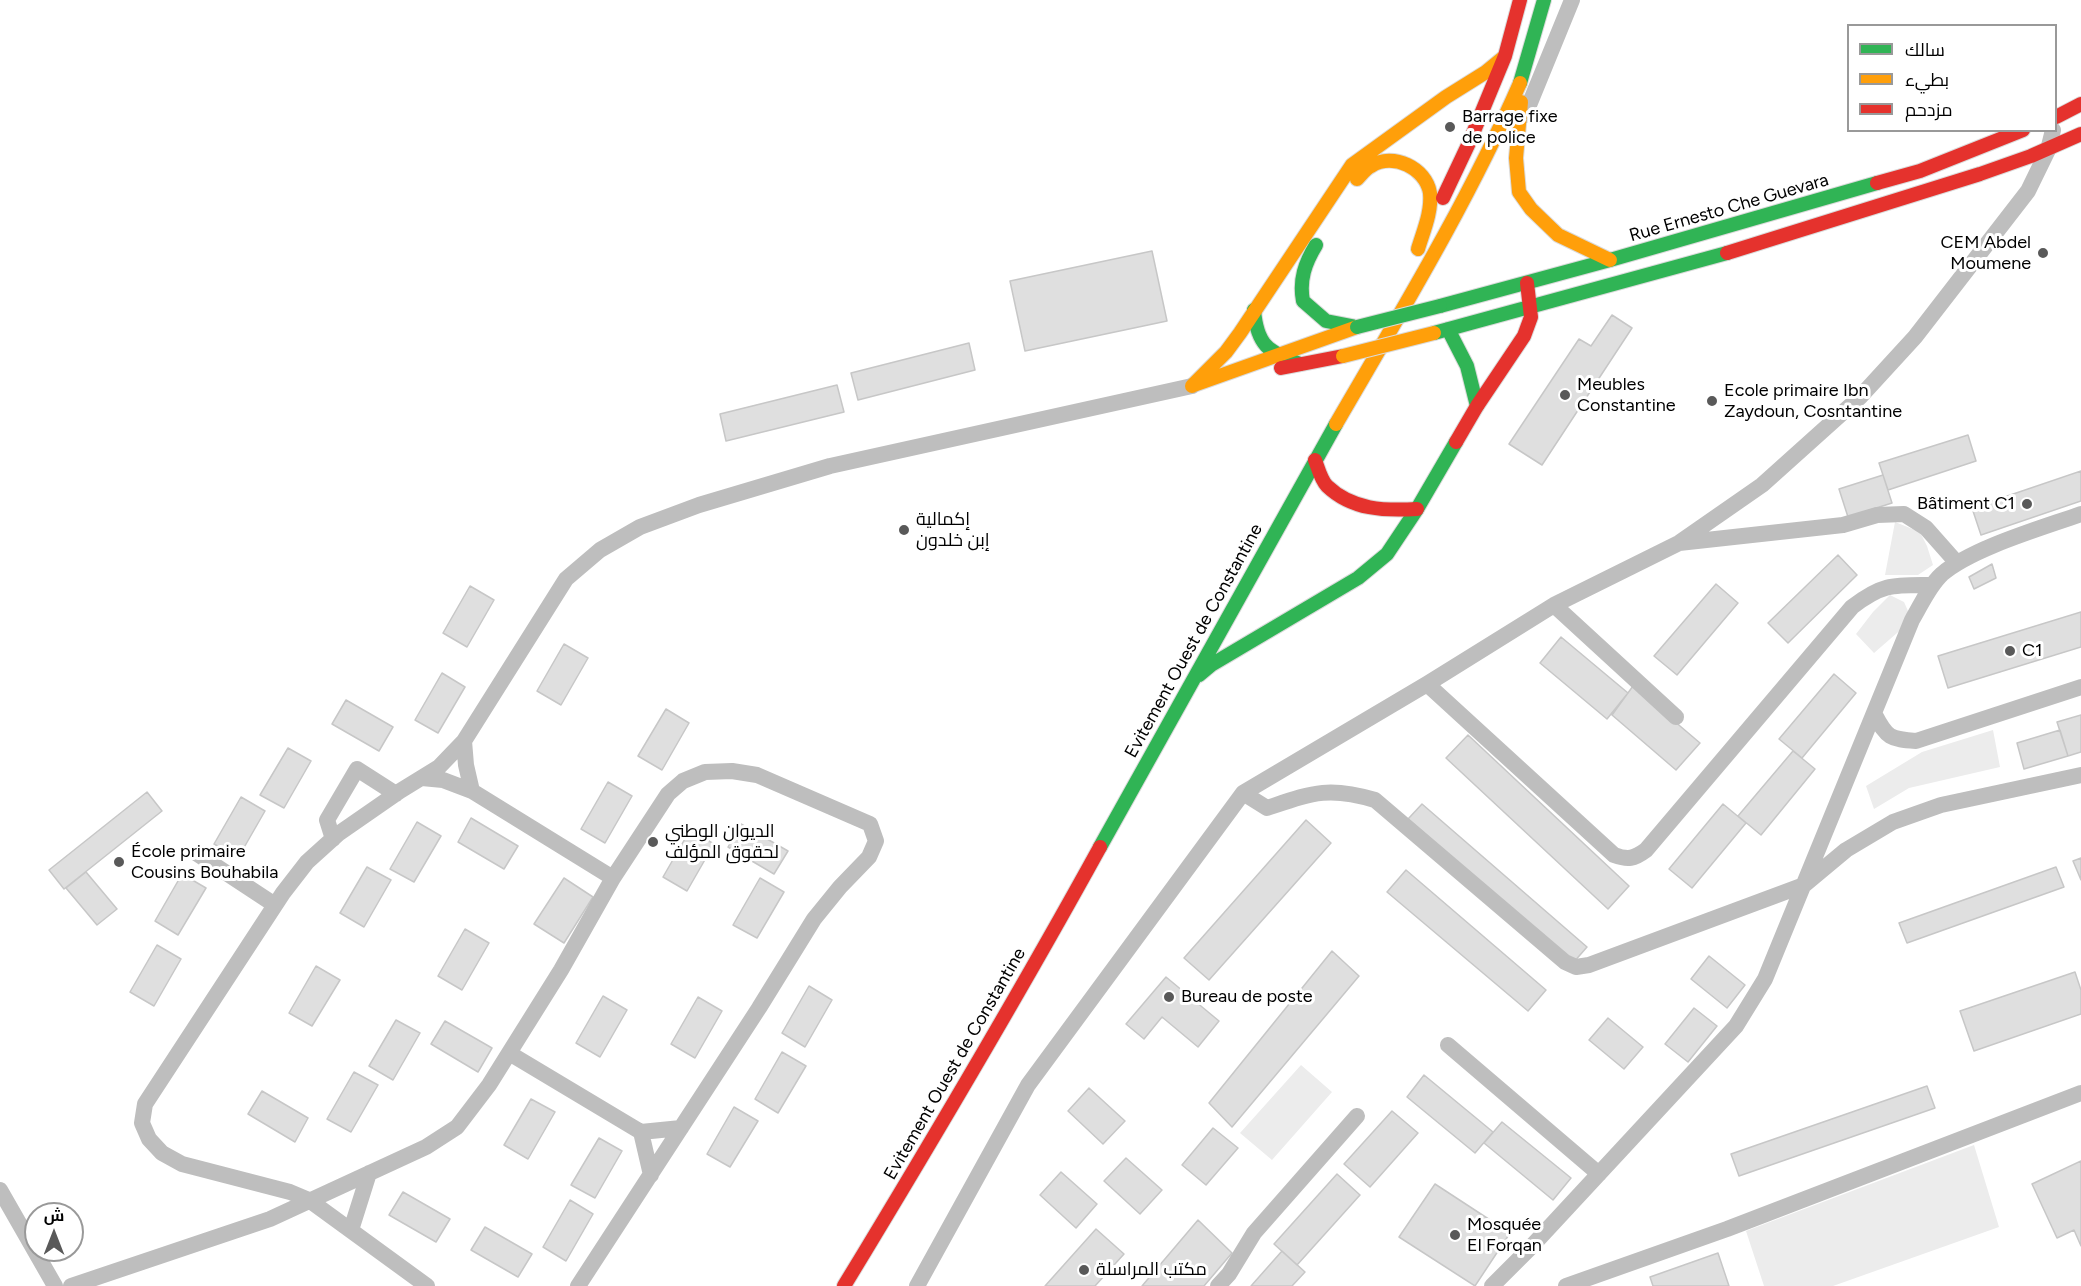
<!DOCTYPE html>
<html>
<head>
<meta charset="utf-8">
<style>
  body { margin:0 }
  #map { position:relative; width:2081px; height:1286px; overflow:hidden; background:#fff; font-family:Figtree,Cairo,sans-serif }
  canvas { display:block }
  .legend { position:absolute; left:1847px; top:24px; width:210px; height:108px; box-sizing:border-box; background:#fff; border:2px solid #999; margin:0; padding:8px 10px; list-style:none; font-size:18px; color:#000 }
  .legend li { display:flex; align-items:center; gap:12px; height:30px }
  .legend b { width:30px; border:2px solid #999 }
  .north { position:absolute; left:24px; top:1202px; width:60px; height:60px; box-sizing:border-box; background:#fff; border:2px solid #999; border-radius:50%; rotate:0deg; font-size:16px; font-weight:700; line-height:24px; text-align:center; color:#000 }
  .north::after { content:''; display:block; margin:auto; width:21px; height:27px; background:#595959; clip-path:polygon(50% 0,100% 100%,50% 72%,0 100%) }
</style>
</head>
<body>
<div id="map">
<canvas width="2081" height="1286"></canvas>
<ul class="legend">
<li><b style="height:8px;background:#30b455"></b>سالك</li>
<li><b style="height:8px;background:#ff9f0a"></b>بطيء</li>
<li><b style="height:8px;background:#e5322d"></b>مزدحم</li>
</ul>
<div class="north">ش</div>
</div>
<script>
const ctx = document.querySelector('canvas').getContext('2d');
ctx.lineJoin = 'round';
function paint(path, color) { ctx.fillStyle = color; ctx.fill(path, 'evenodd'); }
function trace(path, color, width, dash) { ctx.strokeStyle = color; ctx.lineWidth = width; ctx.lineCap = dash ? 'butt' : 'round'; ctx.setLineDash(dash || []); ctx.stroke(path); }
function label(font, color, halo, rows, align = 'center') {
  ctx.font = font + ' Figtree,Cairo,sans-serif'; ctx.lineWidth = 6; ctx.setLineDash([]); ctx.textBaseline = 'middle'; ctx.strokeStyle = halo; ctx.fillStyle = color; for (const [text, x, y, turn = 0] of rows) {
    ctx.save(); ctx.translate(x, y); ctx.rotate((+turn || 0) * Math.PI / 180); ctx.textAlign = isNaN(turn) ? turn : align; if (halo) ctx.strokeText(text, 0, 0); ctx.fillText(text, 0, 0); ctx.restore();
  }
}
const green = new Path2D(`
  M1895,522L1920,532L1927,546L1933,565L1918,575H1885Z
  M1890,595L1904,602L1912,620L1874,653L1856,634L1873,612Z
  M1993,730L2000,767L1909,788L1874,809L1866,786L1922,752Z
  M1301,1065L1332,1092L1272,1160L1240,1133Z
  M1974,1145L1999,1227L1833,1286H1764L1746,1231Z`);
const building = new Path2D(`
  M1152,251L1167,321L1025,351L1010,281Z
  M1612,315L1632,328L1542,465L1509,444L1579,339L1591,346Z
  M969,343L975,370L858,400L851,373Z
  M837,385L844,412L726,441L720,414Z
  M1968,435L1976,461L1888,490L1879,463Z
  M2081,471V501L1981,535L1972,508Z
  M1883,475L1892,503L1848,517L1839,489Z
  M1838,555L1857,575L1788,643L1768,623Z
  M1992,564L1996,578L1974,589L1969,577Z
  M1716,584L1738,603L1677,675L1654,656Z
  M470,586L494,600L467,647L443,633Z
  M2081,612V647L1948,688L1938,656Z
  M1561,637L1628,693L1607,719L1540,663Z
  M564,644L588,658L561,705L537,691Z
  M442,673L465,687L438,733L415,720Z
  M1834,674L1856,693L1802,758L1779,739Z
  M1633,686L1700,743L1676,770L1612,715Z
  M346,700L393,727L379,751L332,724Z
  M666,709L689,723L662,770L638,756Z
  M2081,715V752L2068,756L2057,722Z
  M2060,730L2068,756L2024,769L2017,743Z
  M1468,735L1629,886L1608,909L1446,758Z
  M288,748L311,761L284,808L260,795Z
  M1793,751L1815,769L1761,835L1738,816Z
  M608,782L632,796L605,843L581,829Z
  M147,792L162,811L64,889L49,870Z
  M241,797L265,811L238,858L214,844Z
  M1422,804L1587,947L1573,963L1408,819Z
  M1723,804L1746,823L1692,888L1669,869Z
  M471,818L518,846L504,869L458,842Z
  M1306,820L1331,843L1209,980L1184,958Z
  M417,822L441,836L414,882L390,869Z
  M741,824L788,851L774,874L728,847Z
  M690,830L714,844L687,891L663,877Z
  M2081,858V880L2073,861Z
  M367,867L391,880L364,927L340,913Z
  M2056,867L2064,887L1907,943L1899,923Z
  M1406,870L1546,990L1528,1011L1387,892Z
  M86,872L117,909L97,925L66,888Z
  M182,874L206,888L178,935L155,921Z
  M564,878L593,897L564,943L534,924Z
  M760,878L784,892L757,938L733,925Z
  M465,929L489,943L462,990L438,976Z
  M157,945L181,959L154,1006L130,992Z
  M1332,951L1359,976L1232,1127L1209,1103Z
  M1709,956L1745,985L1727,1008L1691,979Z
  M316,966L340,980L312,1026L289,1013Z
  M2075,972L2081,990V1014L1974,1051L1960,1011Z
  M1166,977L1219,1021L1198,1047L1162,1017L1144,1039L1126,1024Z
  M809,986L832,1000L805,1047L782,1033Z
  M603,996L627,1010L600,1057L576,1043Z
  M698,997L722,1011L695,1058L671,1044Z
  M1694,1008L1717,1026L1688,1062L1665,1044Z
  M1608,1018L1643,1047L1624,1069L1589,1040Z
  M396,1020L420,1033L393,1080L369,1066Z
  M445,1021L492,1048L478,1072L431,1044Z
  M782,1052L806,1066L778,1113L755,1099Z
  M354,1072L378,1085L351,1132L327,1119Z
  M1424,1075L1493,1132L1475,1153L1407,1097Z
  M1927,1086L1935,1108L1739,1176L1731,1154Z
  M1089,1088L1125,1121L1103,1144L1068,1111Z
  M262,1091L308,1118L295,1142L248,1114Z
  M531,1099L555,1112L528,1159L504,1145Z
  M734,1107L758,1121L730,1167L707,1154Z
  M1392,1111L1418,1133L1370,1187L1344,1164Z
  M1502,1122L1571,1178L1553,1200L1484,1143Z
  M1213,1128L1238,1148L1206,1185L1182,1165Z
  M599,1138L622,1151L595,1198L571,1185Z
  M1126,1158L1162,1190L1140,1214L1104,1181Z
  M2081,1161V1246L2074,1230L2057,1238L2032,1184Z
  M1061,1172L1097,1204L1076,1228L1040,1195Z
  M1337,1174L1360,1195L1297,1265L1274,1244Z
  M1435,1184L1510,1233L1475,1286L1399,1237Z
  M403,1192L450,1219L436,1242L389,1215Z
  M570,1200L593,1214L566,1261L543,1247Z
  M1198,1220L1232,1253L1204,1286H1142Z
  M485,1227L532,1254L518,1277L471,1250Z
  M1096,1229L1124,1254L1095,1286H1045Z
  M1282,1251L1305,1272L1292,1286H1251Z
  M1718,1253L1729,1286H1653L1650,1277Z`);
const street = new Path2D(`
  M1525,115L1572,0
  M1680,542L1762,485L1860,397L1915,337L2028,191L2048,150L2053,130
  M1554,605L1676,717
  M1427,684L1614,855C1628,860 1634,859 1646,850L1852,607C1883,583 1894,585 1932,585
  M1875,715C1887,738 1890,739 1916,741L2081,687
  M464,741L466,765L472,791
  M422,778L443,780L472,791L613,878
  M1243,793L1267,808C1312,793 1328,786 1375,800L1565,962L1576,967L1589,965L1804,885L1846,850L1893,822L1941,805L2081,775
  M333,839L327,820L357,769L396,794
  M196,853L275,905
  M1448,1045L1599,1174
  M509,1053L641,1132
  M651,1175L641,1132L681,1128
  M0,1190L55,1286
  M351,1230L369,1173
  M71,1286L270,1219L426,1147L457,1127L489,1085L561,970L613,878L668,794L683,781L705,772L732,771L757,775L870,824L876,841L869,857L840,887L814,919L759,1008L578,1286
  M427,1286L309,1200L290,1192L182,1164L162,1153L149,1139L142,1123L145,1104L283,893L307,862L338,834L400,791L439,767L464,741L566,579L600,550L640,527L699,505L830,466L1192,386
  M917,1286L1028,1085L1243,793L1427,684L1554,605L1679,543L1843,525L1877,515L1904,514L1926,528L1957,563
  M1218,1286L1229,1274L1254,1233L1357,1116
  M1492,1286L1531,1247L1736,1026L1765,979L1912,620C1921,605 1929,586 1942,574C1972,548 2042,528 2081,514
  M1566,1286L1727,1229L2081,1093`);
const fast = new Path2D(`
  M1520,83L1544,0
  M1316,245C1305,263 1299,280 1303,301L1326,321L1357,327
  M1440,306L1610,260L1877,183
  M1254,310C1257,345 1268,352 1300,364
  M1448,329L1467,366L1477,406
  M1434,333L1727,253
  M1199,675L1211,665L1358,578L1387,554L1417,509L1456,442
  M1100,847L1336,424`);
const slow = new Path2D(`
  M1521,102L1516,158L1519,192L1531,209L1558,235L1610,260
  M1357,179C1361,175 1365,169 1371,166C1393,152 1426,168 1430,193C1432,212 1423,232 1418,249
  M1194,385L1357,327
  M1192,386L1226,352L1240,333L1352,165L1446,97L1486,72L1503,58
  M1336,424C1401,312 1468,202 1520,83`);
const jam = new Path2D(`
  M2056,117L2081,104
  M1877,183L1920,171L2023,130
  M1443,198L1469,143L1505,56L1520,0
  M1727,253L1980,174L2031,156L2081,134
  M1281,368L1343,356
  M1456,442L1477,406L1524,336L1531,317L1527,283
  M1315,460C1318,468 1321,480 1327,486C1352,510 1385,511 1417,509
  M844,1286C932,1141 1018,996 1100,847`);
const fastBridge = new Path2D(`
  M1357,327L1440,306`);
const slowBridge = new Path2D(`
  M1343,356L1434,333`);
const markers = [
  [1450,127,6,"#595959"],
  [2043,253,6,"#595959"],
  [1565,395,6,"#595959"],
  [1712,401,6,"#595959"],
  [2027,504,6,"#595959"],
  [904,530,6,"#595959"],
  [2010,651,6,"#595959"],
  [653,842,6,"#595959"],
  [119,862,6,"#595959"],
  [1169,997,6,"#595959"],
  [1455,1235,6,"#595959"],
  [1084,1270,6,"#595959"]
];
const poiNames = [
  ["Barrage fixe",1462,117],
  ["de police",1462,138],
  ["CEM Abdel",2031,243,"right"],
  ["Moumene",2031,264,"right"],
  ["Meubles",1577,385],
  ["Constantine",1577,406],
  ["Ecole primaire Ibn",1724,391],
  ["Zaydoun, Cosntantine",1724,412],
  ["Bâtiment C1",2015,504,"right"],
  ["إكمالية",916,520],
  ["إبن خلدون",916,541],
  ["C1",2022,651],
  ["الديوان الوطني",665,832],
  ["لحقوق المؤلف",665,853],
  ["École primaire",131,852],
  ["Cousins Bouhabila",131,873],
  ["Bureau de poste",1181,997],
  ["Mosquée",1467,1225],
  ["El Forqan",1467,1246],
  ["مكتب المراسلة",1096,1270]
];
const streetNames = [
  ["Rue Ernesto Che Guevara",1729,208,-16],
  ["Evitement Ouest de Constantine",1194,641,-61],
  ["Evitement Ouest de Constantine",955,1064,-60]
];
paint(green, '#ececec');
paint(building, '#dfdfdf');
trace(building, '#c7c7c7', 1.5);
trace(fast, '#dbdbdb', 16);
trace(slow, '#dbdbdb', 16);
trace(jam, '#dbdbdb', 16);
trace(street, '#bebebe', 16);
trace(fast, '#30b455', 14);
trace(slow, '#ff9f0a', 14);
trace(jam, '#e5322d', 14);
trace(fastBridge, '#dbdbdb', 16, []);
trace(slowBridge, '#dbdbdb', 16, []);
trace(fastBridge, '#30b455', 14);
trace(slowBridge, '#ff9f0a', 14);
for (const [x, y, r, color] of markers) { const dot = new Path2D(); dot.arc(x, y, r, 0, 2 * Math.PI); ctx.fillStyle = color; ctx.fill(dot); trace(dot, '#fff', 2); }
label('18px', '#000', '#fff', poiNames, 'left');
label('18px', '#000', '#fff', streetNames);
</script>
</body>
</html>
